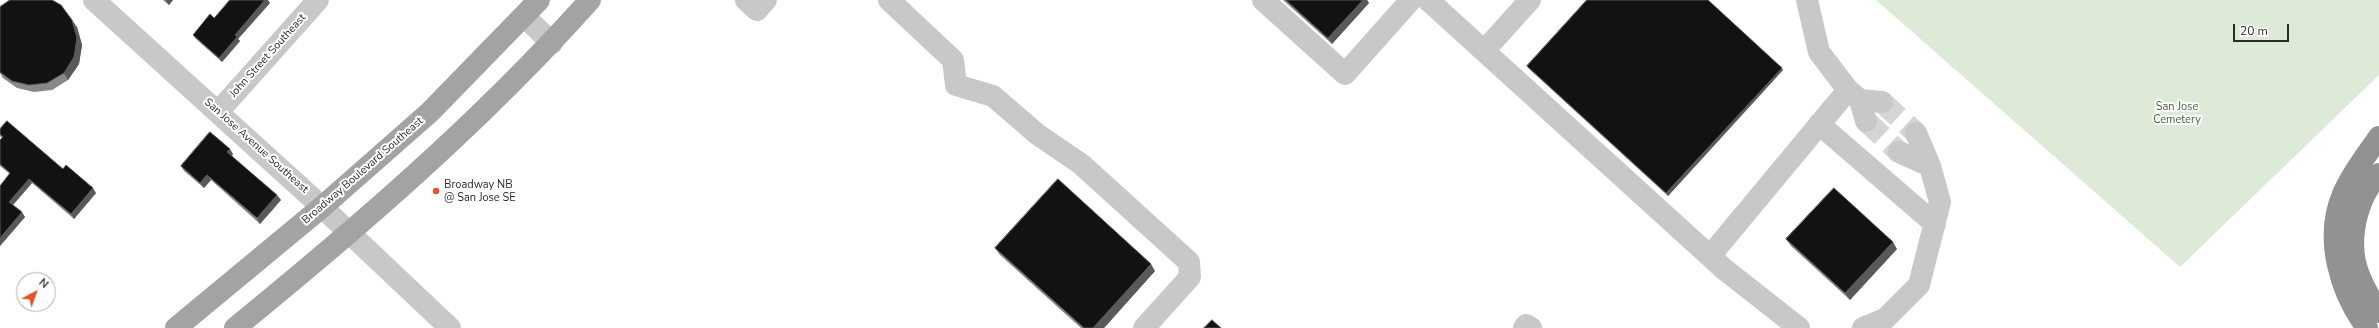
<!DOCTYPE html>
<html>
<head>
<meta charset="utf-8">
<style>
  body { margin:0 }
  #map { position:relative; width:2379px; height:328px; overflow:hidden; background:#fff; font-family:"Nunito Sans",sans-serif }
  canvas { display:block }
  .north { position:absolute; left:16px; top:272px; width:40px; height:40px; box-sizing:border-box; background:#fff; border:1px solid #aaa; border-radius:50%; rotate:41deg; font-size:11px; font-weight:700; line-height:16px; text-align:center; color:#2b2b2b }
  .north::after { content:''; display:block; margin:auto; width:14px; height:18px; background:#e4542c; clip-path:polygon(50% 0,100% 100%,50% 72%,0 100%) }
  .scale { position:absolute; left:2233px; top:24px; width:56px; height:18px; box-sizing:border-box; border:2px solid #2b2b2b; border-top:0; padding-left:5px; font-size:12px; line-height:14px; white-space:nowrap; color:#2b2b2b; -webkit-text-stroke:3px #fff; paint-order:stroke }
</style>
</head>
<body>
<div id="map">
<canvas width="2379" height="328"></canvas>
<div class="north">N</div>
<div class="scale">20 m</div>
</div>
<script>
const ctx = document.querySelector('canvas').getContext('2d');
ctx.lineJoin = 'round';
function paint(path, color) { ctx.fillStyle = color; ctx.fill(path, 'evenodd'); }
function trace(path, color, width, dash) { ctx.strokeStyle = color; ctx.lineWidth = width; ctx.lineCap = dash ? 'butt' : 'round'; ctx.setLineDash(dash || []); ctx.stroke(path); }
function label(font, color, halo, rows, align = 'center') {
  ctx.font = font + ' "Nunito Sans",sans-serif'; ctx.lineWidth = 4; ctx.setLineDash([]); ctx.textBaseline = 'middle'; ctx.strokeStyle = halo; ctx.fillStyle = color; for (const [text, x, y, turn = 0] of rows) {
    ctx.save(); ctx.translate(x, y); ctx.rotate((+turn || 0) * Math.PI / 180); ctx.textAlign = isNaN(turn) ? turn : align; if (halo) ctx.strokeText(text, 0, 0); ctx.fillText(text, 0, 0); ctx.restore();
  }
}
const green = new Path2D(`
  M1876,0H2379V75L2180,267Z`);
const minorTunnel = new Path2D(`
  M1882,102L1916,133
  M1866,121L1899,152`);
const minor = new Path2D(`
  M94,0L322,207L450,328
  M746,0L757,10L766,0
  M889,0L953,60L956,85L993,96L1037,134L1081,164L1189,262L1190,277L1144,328
  M1263,0L1345,74L1411,0
  M1428,0L1724,269L1799,328
  M1807,0L1819,52L1848,90L1860,100L1882,102
  M524,16L552,43
  M1484,51L1530,0
  M1860,100L1866,121
  M218,112L318,0
  M1819,124L1935,224
  M1916,133L1930,166
  M1710,256L1848,90
  M1524,328L1526,325L1531,328
  M1863,328L1885,319L1919,285L1940,202L1930,166L1899,152`);
const major = new Path2D(`
  M176,328L322,207L430,112L539,0
  M235,328C360,226 482,121 590,0`);
const highway = new Path2D(`
  M2379,174C2358,196 2349,233 2355,262C2359,280 2369,297 2379,312
  M2367,328C2340,292 2324,238 2343,194C2352,173 2366,156 2379,137`);
const wall = new Path2D(`
  M163,0H173L169,5Z
  M1283,0H1367L1369,3L1332,44Z
  M270,3L238,39L240,41L222,62L196,39L193,35L214,18Z
  M0,7L77,27L82,45L79,64L68,80L52,90L34,92L17,88L3,78L0,73Z
  M1527,66L1783,70L1668,196L1528,68Z
  M0,129L63,169L96,193L74,219L32,183L13,205L25,217L0,246V186L10,174L0,166V140L2,138L0,136Z
  M233,154L232,156L281,200L260,224L211,180L204,188L184,171L181,166Z
  M1786,239L1897,249L1850,300L1791,246Z
  M995,248L1155,271L1104,328H1081L1000,255Z`);
const shadedWall = new Path2D(`
  M166,0H173L169,5L166,1Z
  M265,0H268L270,3L238,39L240,41L222,62L219,58L235,35Z
  M1363,0H1367L1369,3L1332,44L1328,38Z
  M72,20L77,27L82,45L79,64L68,80L64,73Z
  M1782,68L1783,70L1668,196L1666,193Z
  M230,149L233,154L231,157L227,152Z
  M207,175L211,180L204,188L200,183Z
  M29,179L32,183L12,206L9,202Z
  M93,188L96,193L74,219L71,214Z
  M277,195L281,200L260,224L257,218Z
  M22,212L25,217L0,246V238Z
  M1893,242L1897,249L1850,300L1845,293Z
  M1151,264L1155,271L1104,328H1093Z`);
const building = new Path2D(`
  M10,0H52L61,5L72,20L77,38L74,57L64,73L47,83L29,85L12,81L0,72V7Z
  M230,0H265L235,35L237,37L219,58L193,35L210,14L214,18Z
  M1286,0H1363L1328,38Z
  M1587,0H1708L1782,68L1666,193L1527,66Z
  M7,121L63,169L66,165L93,188L71,214L29,179L9,202L22,212L0,238V186L10,173L0,164V140L3,137L0,134V129Z
  M210,132L230,149L227,152L277,195L257,218L207,175L200,183L181,166Z
  M1058,179L1151,264L1093,328H1084L995,248Z
  M1834,188L1893,242L1845,293L1786,239Z
  M1212,320L1221,328H1204Z`);
const markers = [
  [436,191,4,"#e4542c"]
];
const streetNames = [
  ["John Street Southeast",268,56,-48],
  ["San Jose Avenue Southeast",256,146,42],
  ["Broadway Boulevard Southeast",363,171,-41]
];
const parkNames = [
  ["San Jose",2177,107],
  ["Cemetery",2177,120]
];
const poiNames = [
  ["Broadway NB",444,185],
  ["@ San Jose SE",444,198]
];
paint(green, '#ddead8');
trace(minorTunnel, '#d5d5d5', 22, [22, 11]);
trace(minor, '#c8c8c8', 22);
trace(major, '#a3a3a3', 22);
trace(highway, '#929292', 22);
paint(wall, '#888');
paint(shadedWall, '#595959');
paint(building, '#121212');
trace(building, '#595959', 1);
for (const [x, y, r, color] of markers) { const dot = new Path2D(); dot.arc(x, y, r, 0, 2 * Math.PI); ctx.fillStyle = color; ctx.fill(dot); trace(dot, '#fff', 1.5); }
label('11px', '#2b2b2b', '#fff', streetNames);
label('11px', '#42663a', '#fff', parkNames);
label('11px', '#2b2b2b', '#fff', poiNames, 'left');
</script>
</body>
</html>
